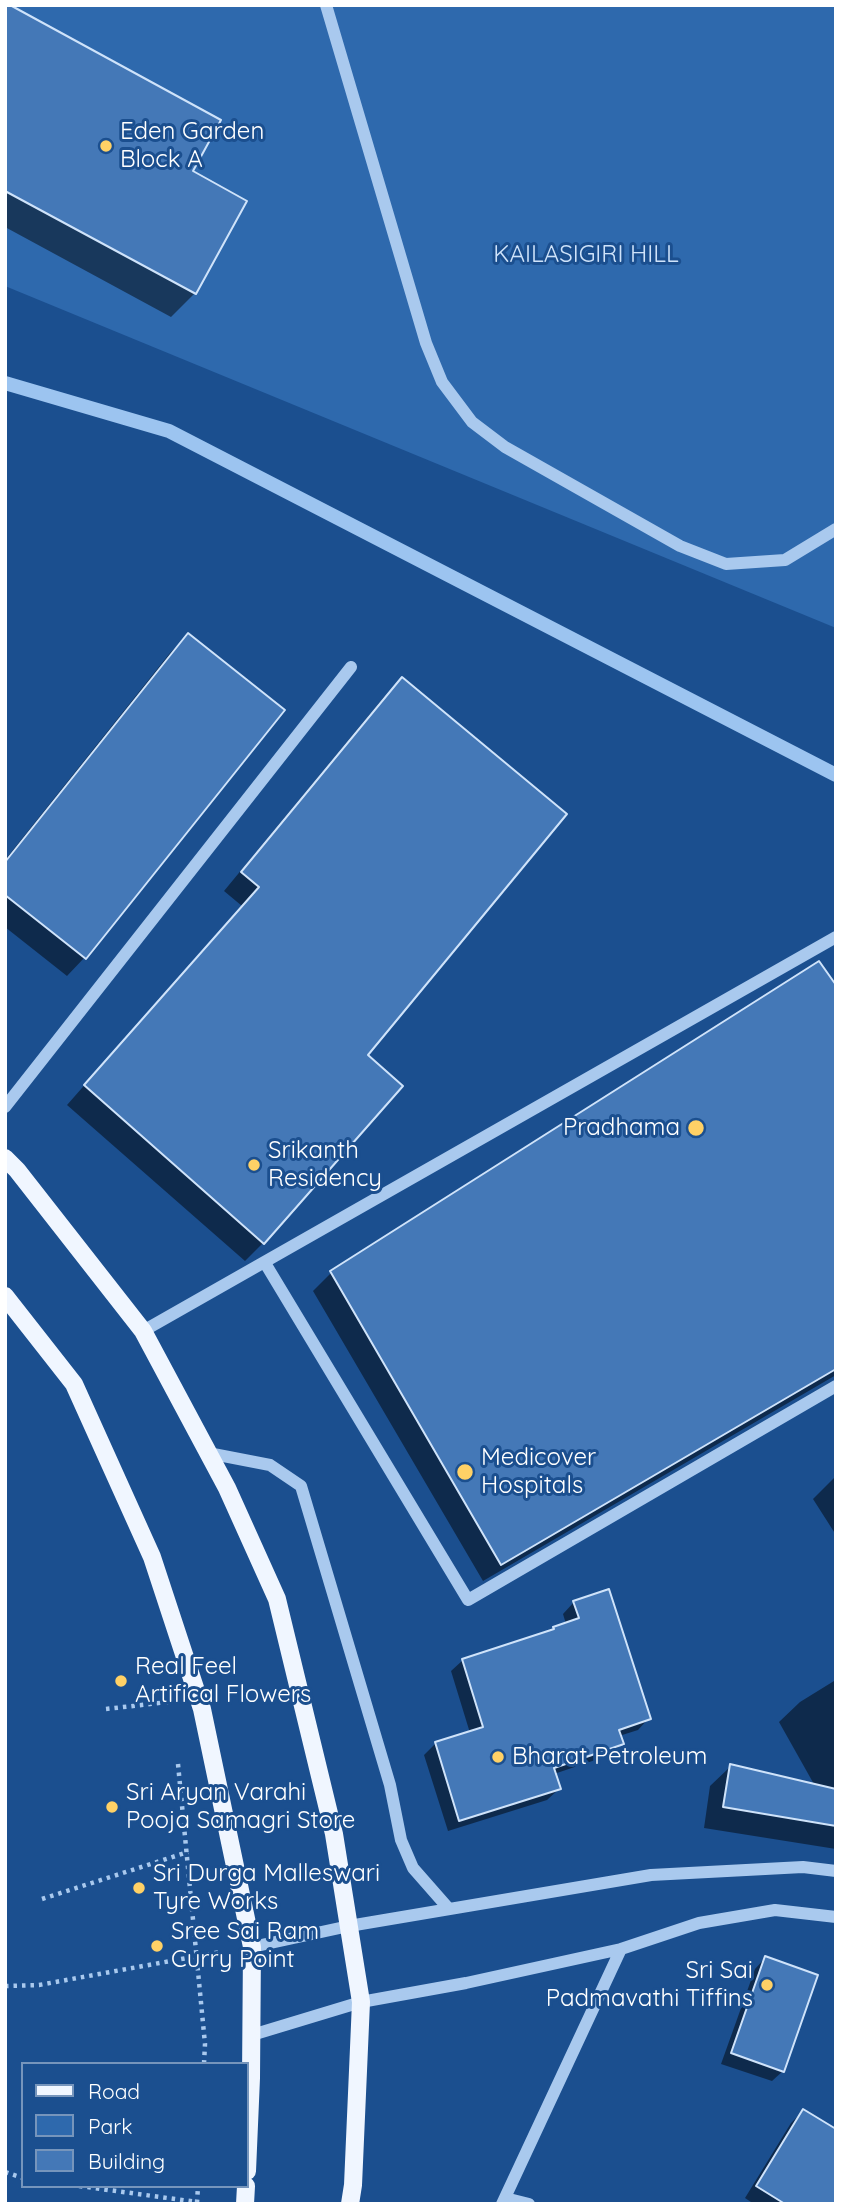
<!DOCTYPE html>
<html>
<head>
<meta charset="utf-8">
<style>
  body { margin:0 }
  #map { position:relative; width:841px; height:2209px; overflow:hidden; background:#1b4f8f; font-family:Quicksand,sans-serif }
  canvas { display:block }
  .frame { position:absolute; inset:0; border:7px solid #fff; pointer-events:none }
  .legend { position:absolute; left:21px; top:2062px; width:228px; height:126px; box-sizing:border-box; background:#1b4f8f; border:2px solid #7695bc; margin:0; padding:9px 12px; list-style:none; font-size:21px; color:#fff }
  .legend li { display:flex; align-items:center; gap:14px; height:35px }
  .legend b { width:35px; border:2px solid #7695bc }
</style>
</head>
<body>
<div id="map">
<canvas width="841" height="2209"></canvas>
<div class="frame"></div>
<ul class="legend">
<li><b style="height:9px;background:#f0f6ff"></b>Road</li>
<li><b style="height:19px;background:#2e69ad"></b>Park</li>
<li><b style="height:19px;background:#4478b7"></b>Building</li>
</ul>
</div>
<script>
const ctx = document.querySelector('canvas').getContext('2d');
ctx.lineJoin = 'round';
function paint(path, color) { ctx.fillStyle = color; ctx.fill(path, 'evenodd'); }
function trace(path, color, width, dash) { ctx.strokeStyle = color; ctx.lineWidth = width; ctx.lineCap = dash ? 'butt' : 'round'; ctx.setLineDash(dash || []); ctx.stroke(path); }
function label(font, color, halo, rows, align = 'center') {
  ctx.font = font + ' Quicksand,sans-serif'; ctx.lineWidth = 6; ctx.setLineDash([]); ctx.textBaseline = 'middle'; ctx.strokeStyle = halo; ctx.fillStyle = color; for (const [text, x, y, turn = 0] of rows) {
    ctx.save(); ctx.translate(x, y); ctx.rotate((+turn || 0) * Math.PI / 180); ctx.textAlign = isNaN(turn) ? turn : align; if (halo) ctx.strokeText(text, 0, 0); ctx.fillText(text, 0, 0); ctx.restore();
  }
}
const green = new Path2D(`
  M5,5H836V628L5,286Z`);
const shadow = new Path2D(`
  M5,5L191,172L195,293L171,317L5,227Z
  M188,635L85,957L67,976L5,927V860L170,653Z
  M403,679L366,1056L263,1243L245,1261L67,1105L242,906L224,891L384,697Z
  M836,988V1375L483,1581L313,1291L331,1273Z
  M835,1477H836V1535L813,1499Z
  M574,1602L649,1718L638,1730L619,1736L622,1743L610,1755L554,1774L559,1789L547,1800L448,1831L424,1755L436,1743L470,1733L451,1671L463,1660L551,1632L554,1628L566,1624L563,1614Z
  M834,1681L836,1849L704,1828L710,1786L731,1766L815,1786L779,1722L800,1702Z
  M765,1958L783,2071L772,2081L721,2064L755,1969Z
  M803,2111L836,2204H754L745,2198L791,2123Z`);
const stream = new Path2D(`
  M5,383L169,431L836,775`);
const building = new Path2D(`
  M5,5H10L221,120L193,171L247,201L196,294L5,191Z
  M188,633L285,710L86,959L5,895V862Z
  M402,677L567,814L368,1055L403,1086L264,1244L84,1085L259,887L241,872Z
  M819,961L836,985V1369L501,1565L330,1271Z
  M609,1589L651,1719L619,1730L624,1744L554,1768L561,1789L459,1821L435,1742L483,1727L462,1659L554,1629L553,1627L579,1618L573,1601Z
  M730,1764L836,1789V1826L723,1807Z
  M765,1956L818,1975L784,2072L731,2053Z
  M803,2109L836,2129V2204H785L756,2186Z`);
const path = new Path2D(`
  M106,1709L168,1702
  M178,1764L205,2044L204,2064
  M42,1899L188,1852
  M5,1986L39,1985L220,1952
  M5,2172L23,2178
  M79,2186L197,2202
  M197,2203L198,2186`);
const minor = new Path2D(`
  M326,5L426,343L442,382L472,422L505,447L680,546L726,564L785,560L836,529
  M5,1107L351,667
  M265,1263L468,1600L836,1386
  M143,1331L836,937
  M208,1453L270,1465L301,1486L390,1785L401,1840L413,1868L449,1909
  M252,1947L349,1926L651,1875L803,1867L836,1871
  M252,2035L361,2002L466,1983L621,1949L699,1923L775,1910L836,1917
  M505,2198L529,2204
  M502,2204L621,1949`);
const major = new Path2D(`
  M5,1158L17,1170L143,1331L227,1488L277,1599L334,1834L361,2002L353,2185L350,2204
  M5,1296L74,1384L152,1557L202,1709L252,1947L251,2078L247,2171
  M245,2204L246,2186`);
const markers = [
  [106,146,7,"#ffd166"],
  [696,1128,9,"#ffd166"],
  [254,1165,7,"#ffd166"],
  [465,1472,9,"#ffd166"],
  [121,1681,7,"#ffd166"],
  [498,1757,7,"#ffd166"],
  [112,1807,7,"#ffd166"],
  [139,1888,7,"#ffd166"],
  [157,1946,7,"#ffd166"],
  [767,1985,7,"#ffd166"]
];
const poiNames = [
  ["Eden Garden",120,132],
  ["Block A",120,160],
  ["Pradhama",680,1128,"right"],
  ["Srikanth",268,1151],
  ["Residency",268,1179],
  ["Medicover",481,1458],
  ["Hospitals",481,1486],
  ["Real Feel",135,1667],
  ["Artifical Flowers",135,1695],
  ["Bharat Petroleum",512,1757],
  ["Sri Aryan Varahi",126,1793],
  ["Pooja Samagri Store",126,1821],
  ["Sri Durga Malleswari",153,1874],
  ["Tyre Works",153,1902],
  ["Sree Sai Ram",171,1932],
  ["Curry Point",171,1960],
  ["Sri Sai",753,1971,"right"],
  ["Padmavathi Tiffins",753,1999,"right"]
];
const parkNames = [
  ["KAILASIGIRI HILL",586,255]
];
paint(green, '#2e69ad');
paint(shadow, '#0007');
trace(stream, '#9cc4f0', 14);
paint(building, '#4478b7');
trace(building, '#cfe3fa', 2);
trace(path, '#a9c9ee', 4.5, [3.5, 5]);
trace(minor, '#a9c9ee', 12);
trace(major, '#f0f6ff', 18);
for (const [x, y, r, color] of markers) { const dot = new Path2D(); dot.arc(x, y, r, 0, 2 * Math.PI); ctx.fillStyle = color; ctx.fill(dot); trace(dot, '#1b4f8f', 2.5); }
label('24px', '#fff', '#1b4f8f', poiNames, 'left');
label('24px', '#cfe3fa', '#1b4f8f', parkNames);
</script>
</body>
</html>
